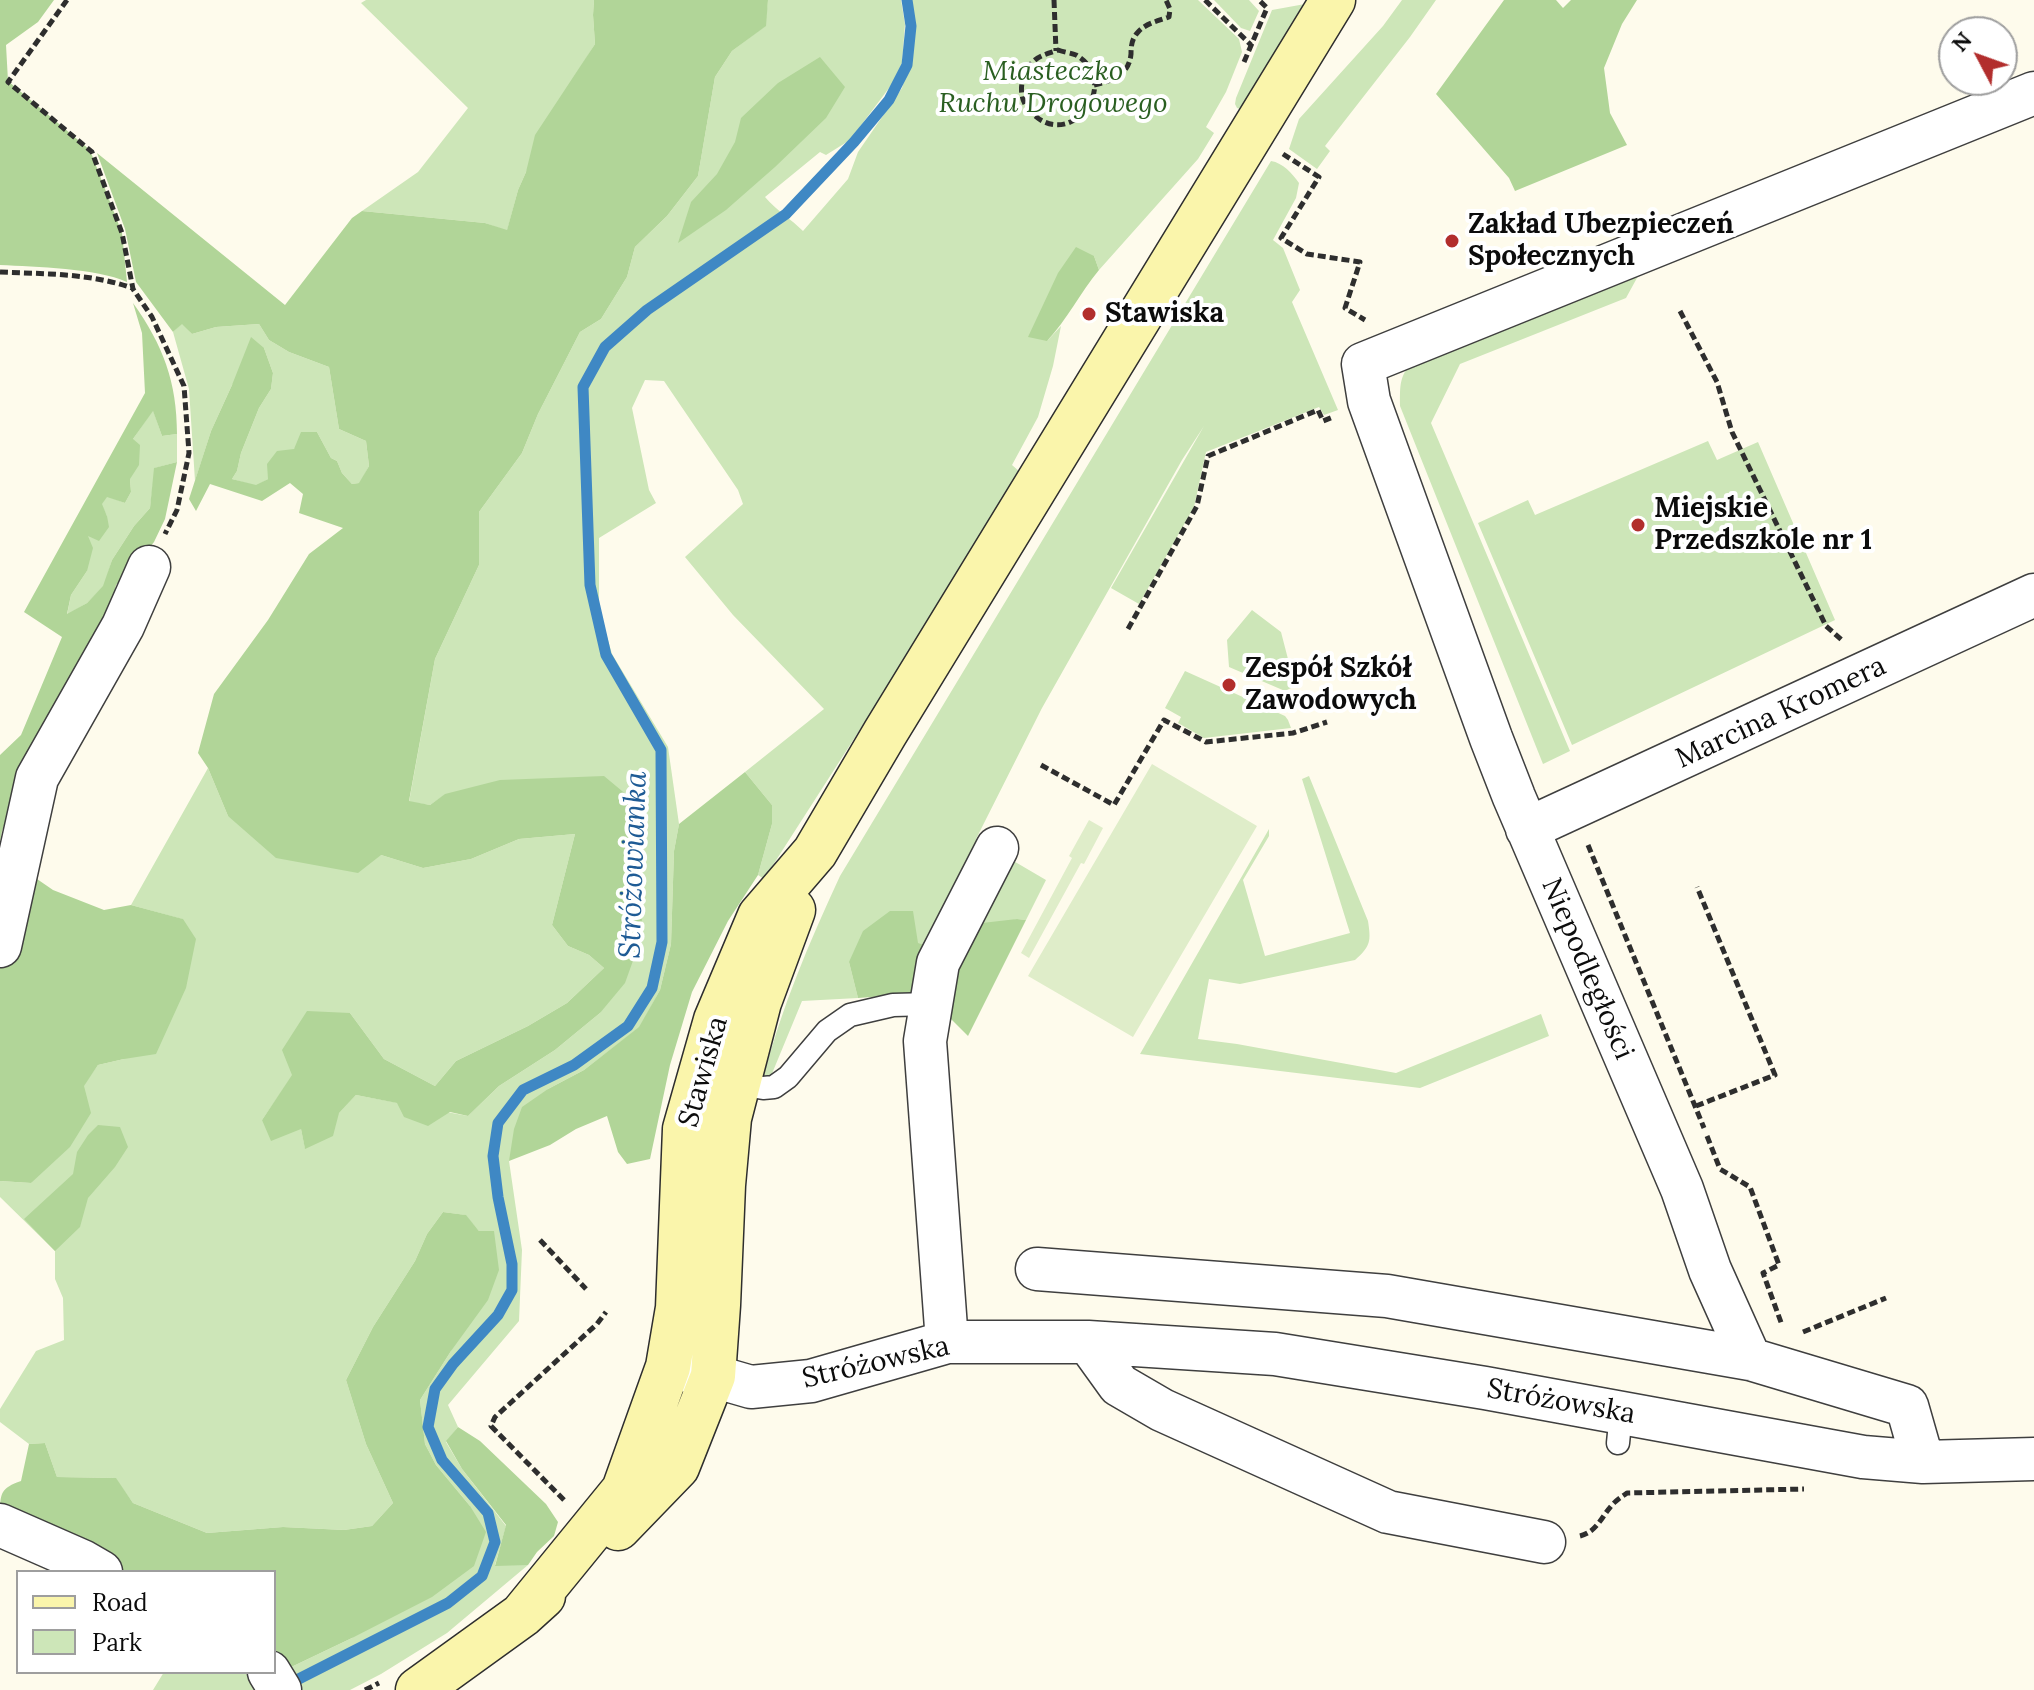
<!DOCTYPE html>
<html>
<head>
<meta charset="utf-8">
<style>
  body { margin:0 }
  #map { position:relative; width:2034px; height:1690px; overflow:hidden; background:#fefbec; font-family:Lora,serif }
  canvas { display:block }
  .legend { position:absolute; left:16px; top:1570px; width:260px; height:104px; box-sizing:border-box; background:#fff; border:2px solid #9e9e9e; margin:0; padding:10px 14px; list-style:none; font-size:24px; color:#0c0c0c }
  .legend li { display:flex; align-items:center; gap:16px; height:40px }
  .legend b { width:40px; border:2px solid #9e9e9e }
  .north { position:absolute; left:1938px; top:16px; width:80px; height:80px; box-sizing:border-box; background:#fff; border:2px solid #9e9e9e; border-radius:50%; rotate:311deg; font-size:22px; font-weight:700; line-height:32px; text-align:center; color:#0c0c0c }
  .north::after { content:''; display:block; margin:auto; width:28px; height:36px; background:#b22e2d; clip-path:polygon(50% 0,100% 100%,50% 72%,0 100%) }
</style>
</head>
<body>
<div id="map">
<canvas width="2034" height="1690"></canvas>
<ul class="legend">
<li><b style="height:10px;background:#faf5ab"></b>Road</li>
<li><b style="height:22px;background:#cde6b8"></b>Park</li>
</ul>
<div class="north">N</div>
</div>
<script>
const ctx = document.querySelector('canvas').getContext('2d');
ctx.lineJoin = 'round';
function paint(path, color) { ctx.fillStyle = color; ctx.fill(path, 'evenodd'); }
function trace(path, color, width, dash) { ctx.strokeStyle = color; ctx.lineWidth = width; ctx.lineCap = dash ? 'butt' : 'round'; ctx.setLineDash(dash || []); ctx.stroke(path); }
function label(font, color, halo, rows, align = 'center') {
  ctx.font = font + ' Lora,serif'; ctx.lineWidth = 8; ctx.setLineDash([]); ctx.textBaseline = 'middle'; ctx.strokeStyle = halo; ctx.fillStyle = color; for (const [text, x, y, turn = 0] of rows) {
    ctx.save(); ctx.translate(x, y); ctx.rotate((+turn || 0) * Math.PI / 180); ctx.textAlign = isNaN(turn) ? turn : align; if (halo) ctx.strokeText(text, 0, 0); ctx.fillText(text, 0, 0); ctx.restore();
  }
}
const green = new Path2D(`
  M366,0H594L593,15L595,44L574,78L526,172L518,190L507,231L485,223L362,211L418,172L468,108L361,3Z
  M768,0H901L905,24L902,63L892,84L850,140L826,155L820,152L765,197C777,211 791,219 803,231L848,179L858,152L902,88L913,50L914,26L910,0H1198L1239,39L1242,52L1226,92L1206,127L1214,133L1198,159L1099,270L1094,256L1047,341L1061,326L1053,366L1038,417L1012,465L1020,472L927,625L764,879L758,875L772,824V805L745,772L824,709L733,615L685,557L743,504L738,490L664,381L645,380L632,408L649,490L656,503L599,538V609L612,654L668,747L679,824L674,851L671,944L660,990L640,1027L584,1070L548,1089L509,1161L522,1250L519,1321L448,1405L458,1427L446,1442L462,1469L506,1526L495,1565H528L447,1633L381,1674L350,1690H299L287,1669L352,1638L470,1506L436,1465L425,1444L420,1400L451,1351L479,1231L465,1215L443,1212L427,1234L415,1261L373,1327L346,1380L366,1444L393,1503L372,1526L344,1530L283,1527L207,1533L133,1503L115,1478L57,1477L45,1443L29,1444L0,1422V1409L36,1351L64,1340L63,1298L55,1279V1251L0,1197V1181L31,1183L83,1086L98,1065L124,1059L182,919L131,905L208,768L228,816L381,855L423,868L471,859L519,839L575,834L552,925L568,946L589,955L604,968L567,1003L528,1026L456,1061L435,1086L384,1059L350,1013L293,1075L262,1120L301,1129L305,1148L356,1095L468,1116L499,1086L555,1050L600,1013L645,896L633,869L640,846L634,800L446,794L430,805L409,802L435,659L479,565V512L522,453L538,414L580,332L601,319L627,277L635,247L667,216L698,176L715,77L732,51L765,26Z
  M1214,0H1249L1259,11L1250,31L1241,28Z
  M1402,0H1436L1410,37L1325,146L1330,151L1317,169L1289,149L1299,119L1383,26Z
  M1305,4L1307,5L1240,109L1237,108L1235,104L1236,98L1272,10Z
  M1271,161C1283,163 1292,173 1299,183L1296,198L1273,240L1283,248L1300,290L1292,302L1338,410L1324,415L1319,407L1206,452L1194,507L1139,604L1111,588L1204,426L1182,460L1042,708L976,839L1046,880L1026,920L1017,919L931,945L918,943L849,962L858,998L802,1001L771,1076L763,1078C782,1006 809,943 840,876Z
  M1643,267L1626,298L1460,364L1431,423L1570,751L1543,764L1400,406C1400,385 1399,376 1414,360Z
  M182,323L192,334L216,327L259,324L269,340L289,352L329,367L339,429L366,441L369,466L360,483L352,484L342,473L337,461L331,458L317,432L294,449L268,479L256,486L232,479L237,471L241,453L259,408L271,389L273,373L264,348L232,385L211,431L195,481L189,389L173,332Z
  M153,410L162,436L177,434V462L155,468L150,508L134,526L112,560L104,586L87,603L67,615L71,595L87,571V535L107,516L101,504L107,496L125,503L131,492L130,479L133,439Z
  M1708,441L1717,460L1758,442L1835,620L1572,745L1478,523L1528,500L1535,515Z
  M1252,610L1281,632L1295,686L1285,691L1229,667L1227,640Z
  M1185,671L1285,716L1288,720L1291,728L1204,738L1178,723L1181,717L1165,708Z
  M1309,776L1368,921C1371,941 1371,946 1355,960L1240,984L1209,979L1198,1039L1237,1044L1396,1073L1541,1014L1549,1036L1420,1088L1140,1054L1269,829V836L1243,880L1265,956L1350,933L1302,779Z
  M164,1672H245L258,1690H153Z`);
const forest = new Path2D(`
  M0,0H54L38,22L6,45L8,81L90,150L122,233L127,282C96,268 36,267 0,265Z
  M594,0H768L766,26L732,51L715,77L698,176L667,216L635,247L627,277L601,319L580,332L538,414L522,453L479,512V565L435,659L409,801L430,805L445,794L500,780L604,776L634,801L640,846L633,869L645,895L639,944L625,983L600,1013L555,1050L499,1086L468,1116L450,1112L428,1126L404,1117L397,1103L356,1095L339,1113L333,1136L305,1149L301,1129L271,1141L262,1120L292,1075L282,1050L307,1011L350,1013L384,1059L435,1086L456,1061L528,1026L567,1003L604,968L589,955L568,946L552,925L575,834L519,839L471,859L423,868L381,855L358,873L276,858L228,816L208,768L198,753L214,694L268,620L309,554L343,528L299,513L303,494L290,483L262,501L210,484L196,511L189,499L211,431L232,385L251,337L264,348L273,373L271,389L259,408L241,453L237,471L232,479L256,485L268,479L267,464L277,451L294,449L301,432H317L331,458L337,461L342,473L352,484L359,483L369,466L366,441L339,429L329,367L289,352L269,340L259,324L216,327L192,334L182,324L173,332L136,282L125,229L97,153L285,305L352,218L362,211L485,223L507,230L518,190L526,172L535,135L595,44L593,15Z
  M1504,0H1556L1563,8L1571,0H1637L1622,24L1604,68L1610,113L1627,145L1515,191L1509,178L1436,94Z
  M820,57L845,87L826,118L775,167L726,210L678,243L691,202L717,174L735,142L741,118L778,83Z
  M1076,247L1094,256L1099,270C1080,293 1067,320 1047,341L1028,337L1058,273Z
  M133,303C163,345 177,382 177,434L162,436L153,411L133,439L140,445L139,465L130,479L131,492L125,503L107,497L102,504L107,516L109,527L99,541L88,536L93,548L87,571L71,595L67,614L87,603L103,586L112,560L134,526L150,508L154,468L177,462L165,519L154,542L134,567L116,585L111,608L34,749L2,831L0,842V755L21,735L62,637L24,612L145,393L142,333Z
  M745,772L772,805V824L758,875L728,921L692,992L670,1065L650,1159L627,1164L618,1152L607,1116L576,1129L550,1145L509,1161L514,1129L522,1107L548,1089L584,1070L639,1027L660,990L671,944L674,851L679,824Z
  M0,848L37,879L53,890L104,910L131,905L183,919L196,939L186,988L156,1054L124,1059L98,1065L84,1086L91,1113L70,1147L31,1183L0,1181Z
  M890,911H913L918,943L931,945L982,923L1017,919L1026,920L968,1036L925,993L858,998L849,962L863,931Z
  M98,1125L120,1127L128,1147L115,1167L88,1198L80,1227L55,1251L24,1219L73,1174L77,1152L88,1135Z
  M443,1212L466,1215L479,1231H494L499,1270L488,1300L451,1351L420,1400L425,1444L436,1465L470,1506L486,1532L474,1566L432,1597L352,1638L287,1669L274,1658V1572H119L0,1514C0,1493 1,1488 21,1481L29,1444L45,1443L57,1477L116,1478L133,1503L207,1533L283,1527L344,1530L372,1526L393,1503L366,1444L346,1380L373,1327L415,1261L427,1234Z
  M458,1427L480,1441L546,1504L558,1522L554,1536L537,1552L528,1565L495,1566L506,1525L462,1469L446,1441Z`);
const pitch = new Path2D(`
  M1152,764L1257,826L1133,1037L1028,976Z
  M1089,820L1103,828L1084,864L1081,863L1029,958L1021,953L1072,858L1069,856Z`);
const stream = new Path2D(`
  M285,1686L448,1603L482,1576L495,1542L488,1513L442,1460L428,1427L435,1389L453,1364L498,1315L512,1290V1264L498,1197L493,1156L498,1123L523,1090L574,1065L628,1026L652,988L662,942L661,750L606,655L590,585L583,387L605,347L647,310L786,214L854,142L889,100L907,65L911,26L907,0`);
const path = new Path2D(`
  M67,0L8,82L92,152L122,233L133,289L152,317L184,386L189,453L177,510L165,534
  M1054,0L1056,51
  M1205,0L1251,45
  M1058,50C1063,52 1071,53 1076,55C1124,83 1069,156 1029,110C1016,95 1021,72 1035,60C1041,55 1050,53 1058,50Z
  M1244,62L1267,8L1259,0
  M1094,85C1112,81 1129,75 1131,54C1131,45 1132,38 1139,31C1147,23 1158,21 1169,17L1170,9L1166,0
  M1283,154L1319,177L1281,238L1307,254L1360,262L1345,308L1365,320
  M0,272C44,274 90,273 132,288
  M1680,311L1717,382L1732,432L1826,626L1843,641
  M1128,629L1197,506L1208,456L1318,410L1323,421L1333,417
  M1041,765L1114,805L1164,720L1206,742L1293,733L1327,722
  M1588,845L1704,1128
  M1696,1106L1775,1075L1697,887
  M1707,1136L1720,1169L1750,1187L1779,1265L1763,1273L1782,1325
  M540,1240L586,1289
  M1803,1332L1886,1298
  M564,1500L491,1426L495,1417L597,1324L606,1312
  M1580,1536C1599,1531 1602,1514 1615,1502C1619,1498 1623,1496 1627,1493L1804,1489
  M365,1690L379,1683`);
const lane = new Path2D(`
  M738,1084L763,1088L774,1087L788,1077L827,1031L850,1015L893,1005L931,1004
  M1618,1443L1621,1413`);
const street = new Path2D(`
  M1527,829L2034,595
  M0,946L37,778L123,626L149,567
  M1037,1269L1387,1296L1750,1359L1907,1406L1923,1462
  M947,1342L925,1041L938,963L997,848
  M1088,1342L1119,1385L1162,1410L1388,1512L1544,1542
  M1750,1359L1710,1270L1682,1189L1514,797L1491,738L1369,401L1363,364L2034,93
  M677,1369L713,1376L751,1387L811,1381L947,1342H1088L1275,1354L1485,1388L1863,1457L1923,1462L2034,1459
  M0,1525L82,1561L101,1572
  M269,1672L280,1690`);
const secondary = new Path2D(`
  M618,1528L677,1467L713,1376L718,1305L723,1185L729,1118L759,1002L793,910
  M522,1615L624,1490L668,1367L678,1308L685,1129L716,1020L760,916L815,852L885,733L1333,0
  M418,1690L522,1615L543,1596`);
const markers = [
  [1452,241,8,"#b22e2d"],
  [1089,314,8,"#b22e2d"],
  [1638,525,8,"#b22e2d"],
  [1229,685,8,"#b22e2d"]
];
const parkNames = [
  ["Miasteczko",1053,72],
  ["Ruchu Drogowego",1053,104]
];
const poiNames = [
  ["Zakład Ubezpieczeń",1468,225],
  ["Społecznych",1468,257],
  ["Stawiska",1105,314],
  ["Miejskie",1654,509],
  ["Przedszkole nr 1",1654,541],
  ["Zespół Szkół",1245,669],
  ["Zawodowych",1245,701]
];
const streetNames = [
  ["Marcina Kromera",1781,713,-25],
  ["Niepodległości",1587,969,67],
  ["Stawiska",704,1072,-74],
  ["Stróżowska",876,1363,-13],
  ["Stróżowska",1561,1402,10]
];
const waterNames = [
  ["Stróżowianka",634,865,-88]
];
paint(green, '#cde6b8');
paint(forest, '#b1d598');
paint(pitch, '#dfedc9');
trace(stream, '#3f88c4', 11);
trace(lane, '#3f3f3f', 25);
trace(street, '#3f3f3f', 45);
trace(secondary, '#2e2e2e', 47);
trace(path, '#2e2e2e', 5, [8, 4]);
trace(lane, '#fff', 22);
trace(street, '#fff', 42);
trace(secondary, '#faf5ab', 44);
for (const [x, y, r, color] of markers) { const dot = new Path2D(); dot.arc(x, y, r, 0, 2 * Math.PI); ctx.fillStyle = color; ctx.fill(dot); trace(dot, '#fff', 3); }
label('italic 28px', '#2a5f21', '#fff', parkNames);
label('bold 28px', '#0c0c0c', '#fff', poiNames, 'left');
label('28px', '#0c0c0c', '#fff', streetNames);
label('italic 30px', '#1e5b95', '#fff', waterNames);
</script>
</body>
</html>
